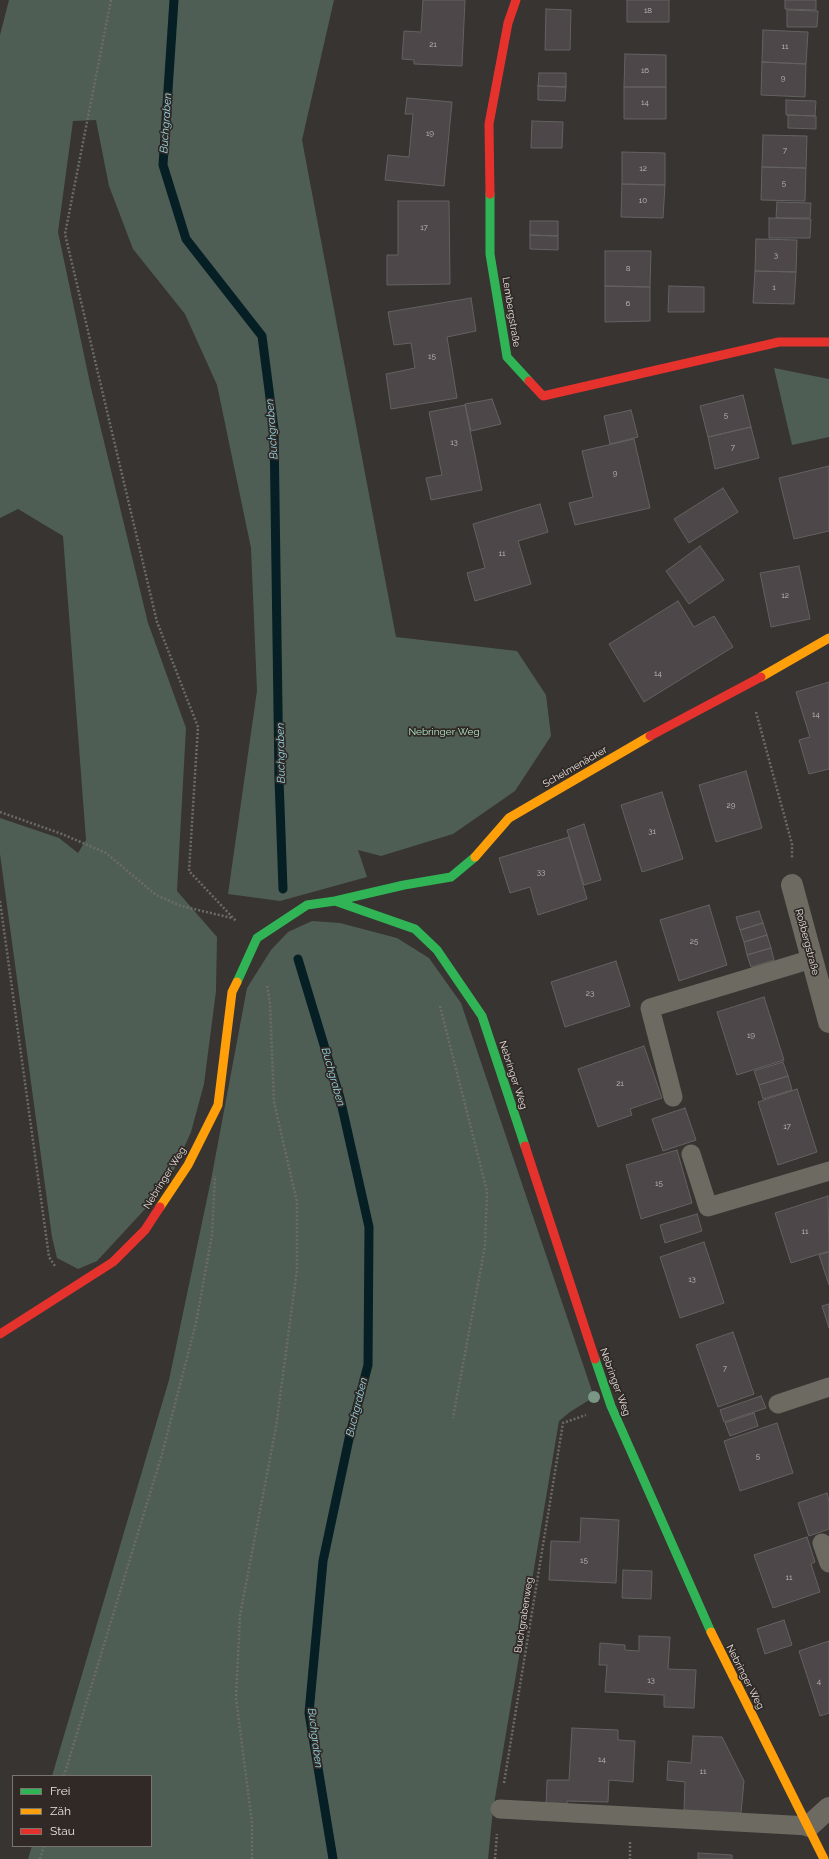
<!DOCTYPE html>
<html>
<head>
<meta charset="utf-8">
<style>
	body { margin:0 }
	#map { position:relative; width:829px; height:1859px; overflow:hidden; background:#373432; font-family:Raleway,sans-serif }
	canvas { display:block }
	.legend { position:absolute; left:12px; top:1775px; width:140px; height:72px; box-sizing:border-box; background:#302925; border:1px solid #7a7470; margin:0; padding:5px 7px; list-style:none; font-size:12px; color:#e8e4e1 }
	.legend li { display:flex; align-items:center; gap:8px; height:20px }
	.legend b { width:20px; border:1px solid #7a7470 }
</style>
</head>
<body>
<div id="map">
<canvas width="829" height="1859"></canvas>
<ul class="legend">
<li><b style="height:5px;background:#30b455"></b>Frei</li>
<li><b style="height:5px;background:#ff9f0a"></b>Zäh</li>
<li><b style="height:5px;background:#e5322d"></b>Stau</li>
</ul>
</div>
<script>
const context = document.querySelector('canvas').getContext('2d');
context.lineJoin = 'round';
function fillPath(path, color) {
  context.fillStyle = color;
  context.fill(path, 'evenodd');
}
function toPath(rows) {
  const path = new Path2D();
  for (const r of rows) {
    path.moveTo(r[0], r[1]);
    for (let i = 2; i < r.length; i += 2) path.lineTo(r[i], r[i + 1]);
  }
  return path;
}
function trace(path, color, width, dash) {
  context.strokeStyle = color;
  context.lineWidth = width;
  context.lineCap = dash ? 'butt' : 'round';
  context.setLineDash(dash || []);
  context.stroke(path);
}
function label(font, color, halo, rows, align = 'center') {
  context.font = font + ' Raleway,sans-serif';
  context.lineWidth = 3.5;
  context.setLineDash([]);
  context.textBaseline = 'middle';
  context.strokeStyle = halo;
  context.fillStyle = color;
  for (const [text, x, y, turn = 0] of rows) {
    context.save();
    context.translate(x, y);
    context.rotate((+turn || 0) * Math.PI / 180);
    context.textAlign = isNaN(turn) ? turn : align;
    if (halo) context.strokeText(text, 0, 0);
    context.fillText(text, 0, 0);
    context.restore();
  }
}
fillPath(toPath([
	[9,0,334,0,302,140,396,637,517,651,546,695,551,736,515,791,453,834,381,856,358,850,367,877,280,901,228,894,257,691,251,548,217,385,185,314,133,249,109,186,96,120,73,121,58,232,91,388,148,623,186,728,177,891,217,937,216,991,204,1084,191,1132,172,1174,146,1208,97,1261,78,1269,57,1258,52,1237,0,854,0,818,59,838,78,853,86,840,63,536,18,509,0,518,0,35],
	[774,368,829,379,829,437,792,445],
	[312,921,340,923,397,938,429,958,461,1003,594,1397,570,1412,559,1421,493,1810,488,1859,28,1859,32,1846,151,1846,151,1776,52,1776,169,1380,212,1175,247,988,271,950,288,932]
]), '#4e5e55');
trace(toPath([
	[174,0,163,165,186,239,262,336,274,429,279,779,283,889],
	[298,959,340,1098,369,1227,368,1365,350,1434,323,1561,309,1713,333,1859]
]), '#051f24', 9);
const building = toPath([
	[423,0,465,0,462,66,414,64,414,60,402,59,404,31,421,32,423,0],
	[627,0,669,0,669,22,627,22,627,0],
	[785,0,816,0,816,10,785,9,785,0],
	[546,9,571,10,570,50,545,50,546,9],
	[787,10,818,11,817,27,787,27,787,10],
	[763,30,808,32,806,64,762,62,763,30],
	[625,54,666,55,666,87,624,87,625,54],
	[762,62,806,64,805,97,761,95,762,62],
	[539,73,566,73,566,87,538,86,539,73],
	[538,86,566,87,565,101,538,100,538,86],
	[624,87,666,87,666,119,624,119,624,87],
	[407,98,452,102,444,186,385,180,388,155,409,157,413,114,405,114,407,98],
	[786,100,816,101,815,116,786,115,786,100],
	[788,115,816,116,816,129,788,128,788,115],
	[532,121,563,122,562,148,531,148,532,121],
	[763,135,807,136,806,168,762,167,763,135],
	[622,152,665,153,665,185,622,184,622,152],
	[762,167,806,168,805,201,761,200,762,167],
	[622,184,665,185,663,218,621,217,622,184],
	[398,201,449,201,450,284,387,285,387,255,398,255,398,201],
	[777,202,811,203,810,218,776,218,777,202],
	[769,218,811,219,810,238,769,238,769,218],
	[530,221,558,221,558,236,530,235,530,221],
	[530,235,558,236,558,250,530,249,530,235],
	[756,239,797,240,796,272,755,271,756,239],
	[605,251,651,251,650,287,605,286,605,251],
	[755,271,796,272,794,304,753,303,755,271],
	[605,286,650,287,650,321,605,322,605,286],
	[669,286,704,287,704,312,668,312,669,286],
	[471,298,476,331,447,337,457,398,391,409,386,374,415,368,411,343,394,345,388,312,471,298],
	[743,395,751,427,708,437,700,406,743,395],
	[492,399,501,424,471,431,465,404,492,399],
	[465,405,482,490,431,500,426,478,442,475,429,412,465,405],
	[631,410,638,437,610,444,604,416,631,410],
	[751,427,759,458,715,469,708,437,751,427],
	[634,439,650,508,575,525,569,503,593,497,582,451,634,439],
	[829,466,829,531,794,539,779,478,829,466],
	[723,488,738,512,689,543,674,519,723,488],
	[540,504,548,532,518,541,531,584,475,601,467,573,485,568,473,524,540,504],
	[700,546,724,580,689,604,666,571,700,546],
	[799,566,810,619,771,627,760,573,799,566],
	[678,601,694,627,714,616,733,647,644,702,609,644,678,601],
	[829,682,829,769,809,774,799,740,810,737,796,692,829,682],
	[746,771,762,828,716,842,699,785,746,771],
	[662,792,683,859,642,872,621,805,662,792],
	[584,824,601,880,584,885,567,830,584,824],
	[569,837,587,899,538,915,530,887,510,893,499,858,569,837],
	[709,905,727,965,679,981,660,920,709,905],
	[759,911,763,923,740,930,736,917,759,911],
	[763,923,767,935,744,942,740,930,763,923],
	[767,935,771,948,747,955,744,942,767,935],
	[771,948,774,960,751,967,747,955,771,948],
	[616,961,630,1006,565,1027,551,982,616,961],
	[764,997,784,1060,737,1075,717,1012,764,997],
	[644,1046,662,1098,630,1109,632,1115,598,1127,578,1069,644,1046],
	[783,1062,788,1076,759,1085,754,1071,783,1062],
	[788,1076,792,1090,763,1099,759,1085,788,1076],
	[797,1089,817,1152,778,1165,758,1102,797,1089],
	[685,1108,696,1140,663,1151,652,1119,685,1108],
	[677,1150,692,1203,641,1219,626,1165,677,1150],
	[828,1196,829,1251,791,1263,775,1213,828,1196],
	[697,1214,702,1231,665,1243,660,1225,697,1214],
	[704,1242,724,1303,680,1318,660,1257,704,1242],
	[829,1252,829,1285,819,1255,829,1252],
	[829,1304,829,1328,822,1306,829,1304],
	[733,1332,754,1394,718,1407,696,1345,733,1332],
	[761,1396,766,1408,724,1422,720,1410,761,1396],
	[754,1413,758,1426,730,1436,725,1423,754,1413],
	[777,1423,793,1473,740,1491,724,1441,777,1423],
	[827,1493,829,1501,829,1529,809,1536,798,1503,827,1493],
	[581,1518,619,1520,616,1583,549,1580,551,1541,580,1542,581,1518],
	[807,1537,815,1562,811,1564,820,1592,773,1608,754,1555,807,1537],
	[623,1570,652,1571,651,1599,622,1598,623,1570],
	[784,1620,792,1645,765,1654,757,1629,784,1620],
	[639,1636,670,1637,668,1669,696,1670,694,1708,664,1707,664,1695,605,1692,607,1665,599,1665,600,1643,625,1645,625,1650,639,1651,639,1636],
	[829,1641,829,1713,820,1716,799,1651,829,1641],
	[572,1728,618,1730,618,1740,635,1741,633,1782,609,1780,608,1802,567,1801,567,1808,546,1807,547,1780,569,1780,572,1728],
	[693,1736,722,1737,744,1781,741,1813,684,1810,685,1782,667,1780,668,1761,691,1763,693,1736],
	[698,1853,732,1855,732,1859,698,1859,698,1853]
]);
fillPath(building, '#4d4749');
trace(building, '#646161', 1);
trace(toPath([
	[111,0,65,234,157,622,198,727,189,871,236,921],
	[756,712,792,844,792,858],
	[0,812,62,834,106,853,156,895,181,906,232,918],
	[0,901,49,1257,55,1266],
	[440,1006,487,1191,485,1246,453,1418],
	[64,1776,162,1454,196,1323,212,1235,215,1176],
	[504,1783,563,1423,586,1415],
	[630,1842,630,1859],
	[40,1859,44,1846],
	[252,1859,252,1823,236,1698,240,1615,276,1427,297,1269,297,1202,274,1102,270,1004,267,984],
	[495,1859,497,1834]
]), '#6d6b65', 2.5, [2, 2]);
trace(toPath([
	[673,1097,650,1008,812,959],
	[691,1154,708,1207,829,1171],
	[778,1404,829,1387],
	[822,1543,829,1563],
	[500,1809,809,1826]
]), '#6d6a61', 19);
trace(toPath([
	[792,885,829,1022],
	[809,1826,829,1808]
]), '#6d6a61', 22);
trace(toPath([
	[490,194,490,254,507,357,529,381],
	[335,901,415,929,437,950,482,1016,525,1146],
	[237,982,257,938,307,905,335,901,404,885,451,877,475,857],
	[595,1359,611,1406,711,1632]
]), '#30b455', 9);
trace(toPath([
	[761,677,829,638],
	[475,857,509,818,650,736],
	[160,1207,188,1165,218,1105,232,992,237,982],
	[711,1632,824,1859]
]), '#ff9f0a', 9);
trace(toPath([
	[490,194,489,124,508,23,516,0],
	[529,381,543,396,779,342,829,342],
	[650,736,761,677],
	[525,1146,595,1359],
	[0,1334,113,1262,145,1230,160,1207]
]), '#e5322d', 9);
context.fillStyle = '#7a9684';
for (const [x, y] of [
	[594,1397]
]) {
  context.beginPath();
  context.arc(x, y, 6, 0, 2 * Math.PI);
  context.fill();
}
label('8px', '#c1bdbb', null, [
	["18",648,11],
	["21",433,45],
	["11",785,47],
	["16",645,71],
	["9",783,79],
	["14",645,103],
	["19",430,134],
	["7",785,151],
	["12",643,169],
	["5",784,184],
	["10",643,201],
	["17",424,228],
	["3",776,256],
	["8",628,269],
	["1",774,288],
	["6",628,304],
	["15",432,357],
	["5",726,416],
	["13",454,443],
	["7",733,448],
	["9",615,474],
	["11",502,554],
	["12",785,596],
	["14",658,674],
	["14",816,715],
	["29",731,806],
	["31",652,832],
	["33",541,873],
	["25",694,942],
	["23",590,994],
	["19",751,1036],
	["21",620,1084],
	["17",787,1127],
	["15",659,1184],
	["11",805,1232],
	["13",692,1280],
	["7",725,1369],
	["5",758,1457],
	["15",584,1561],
	["11",789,1578],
	["13",651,1681],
	["4",819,1682],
	["14",602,1760],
	["11",703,1772]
]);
label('10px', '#e8e4e1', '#302925', [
	["Lembergstraße",511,312,81],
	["Schelmenäcker",575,767,-30],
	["Roßbergstraße",807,942,75],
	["Nebringer Weg",513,1075,72],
	["Nebringer Weg",165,1178,-58],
	["Nebringer Weg",615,1382,70],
	["Buchgrabenweg",524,1615,-81],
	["Nebringer Weg",745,1677,63]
]);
label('10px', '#b0e7c8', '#302925', [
	["Nebringer Weg",444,732]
]);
label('italic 11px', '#95d9e6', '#302925', [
	["Buchgraben",166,123,-86],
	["Buchgraben",272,429,-94],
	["Buchgraben",281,753,-91],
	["Buchgraben",333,1077,74],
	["Buchgraben",357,1407,-76],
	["Buchgraben",315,1738,83]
]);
</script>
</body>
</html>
